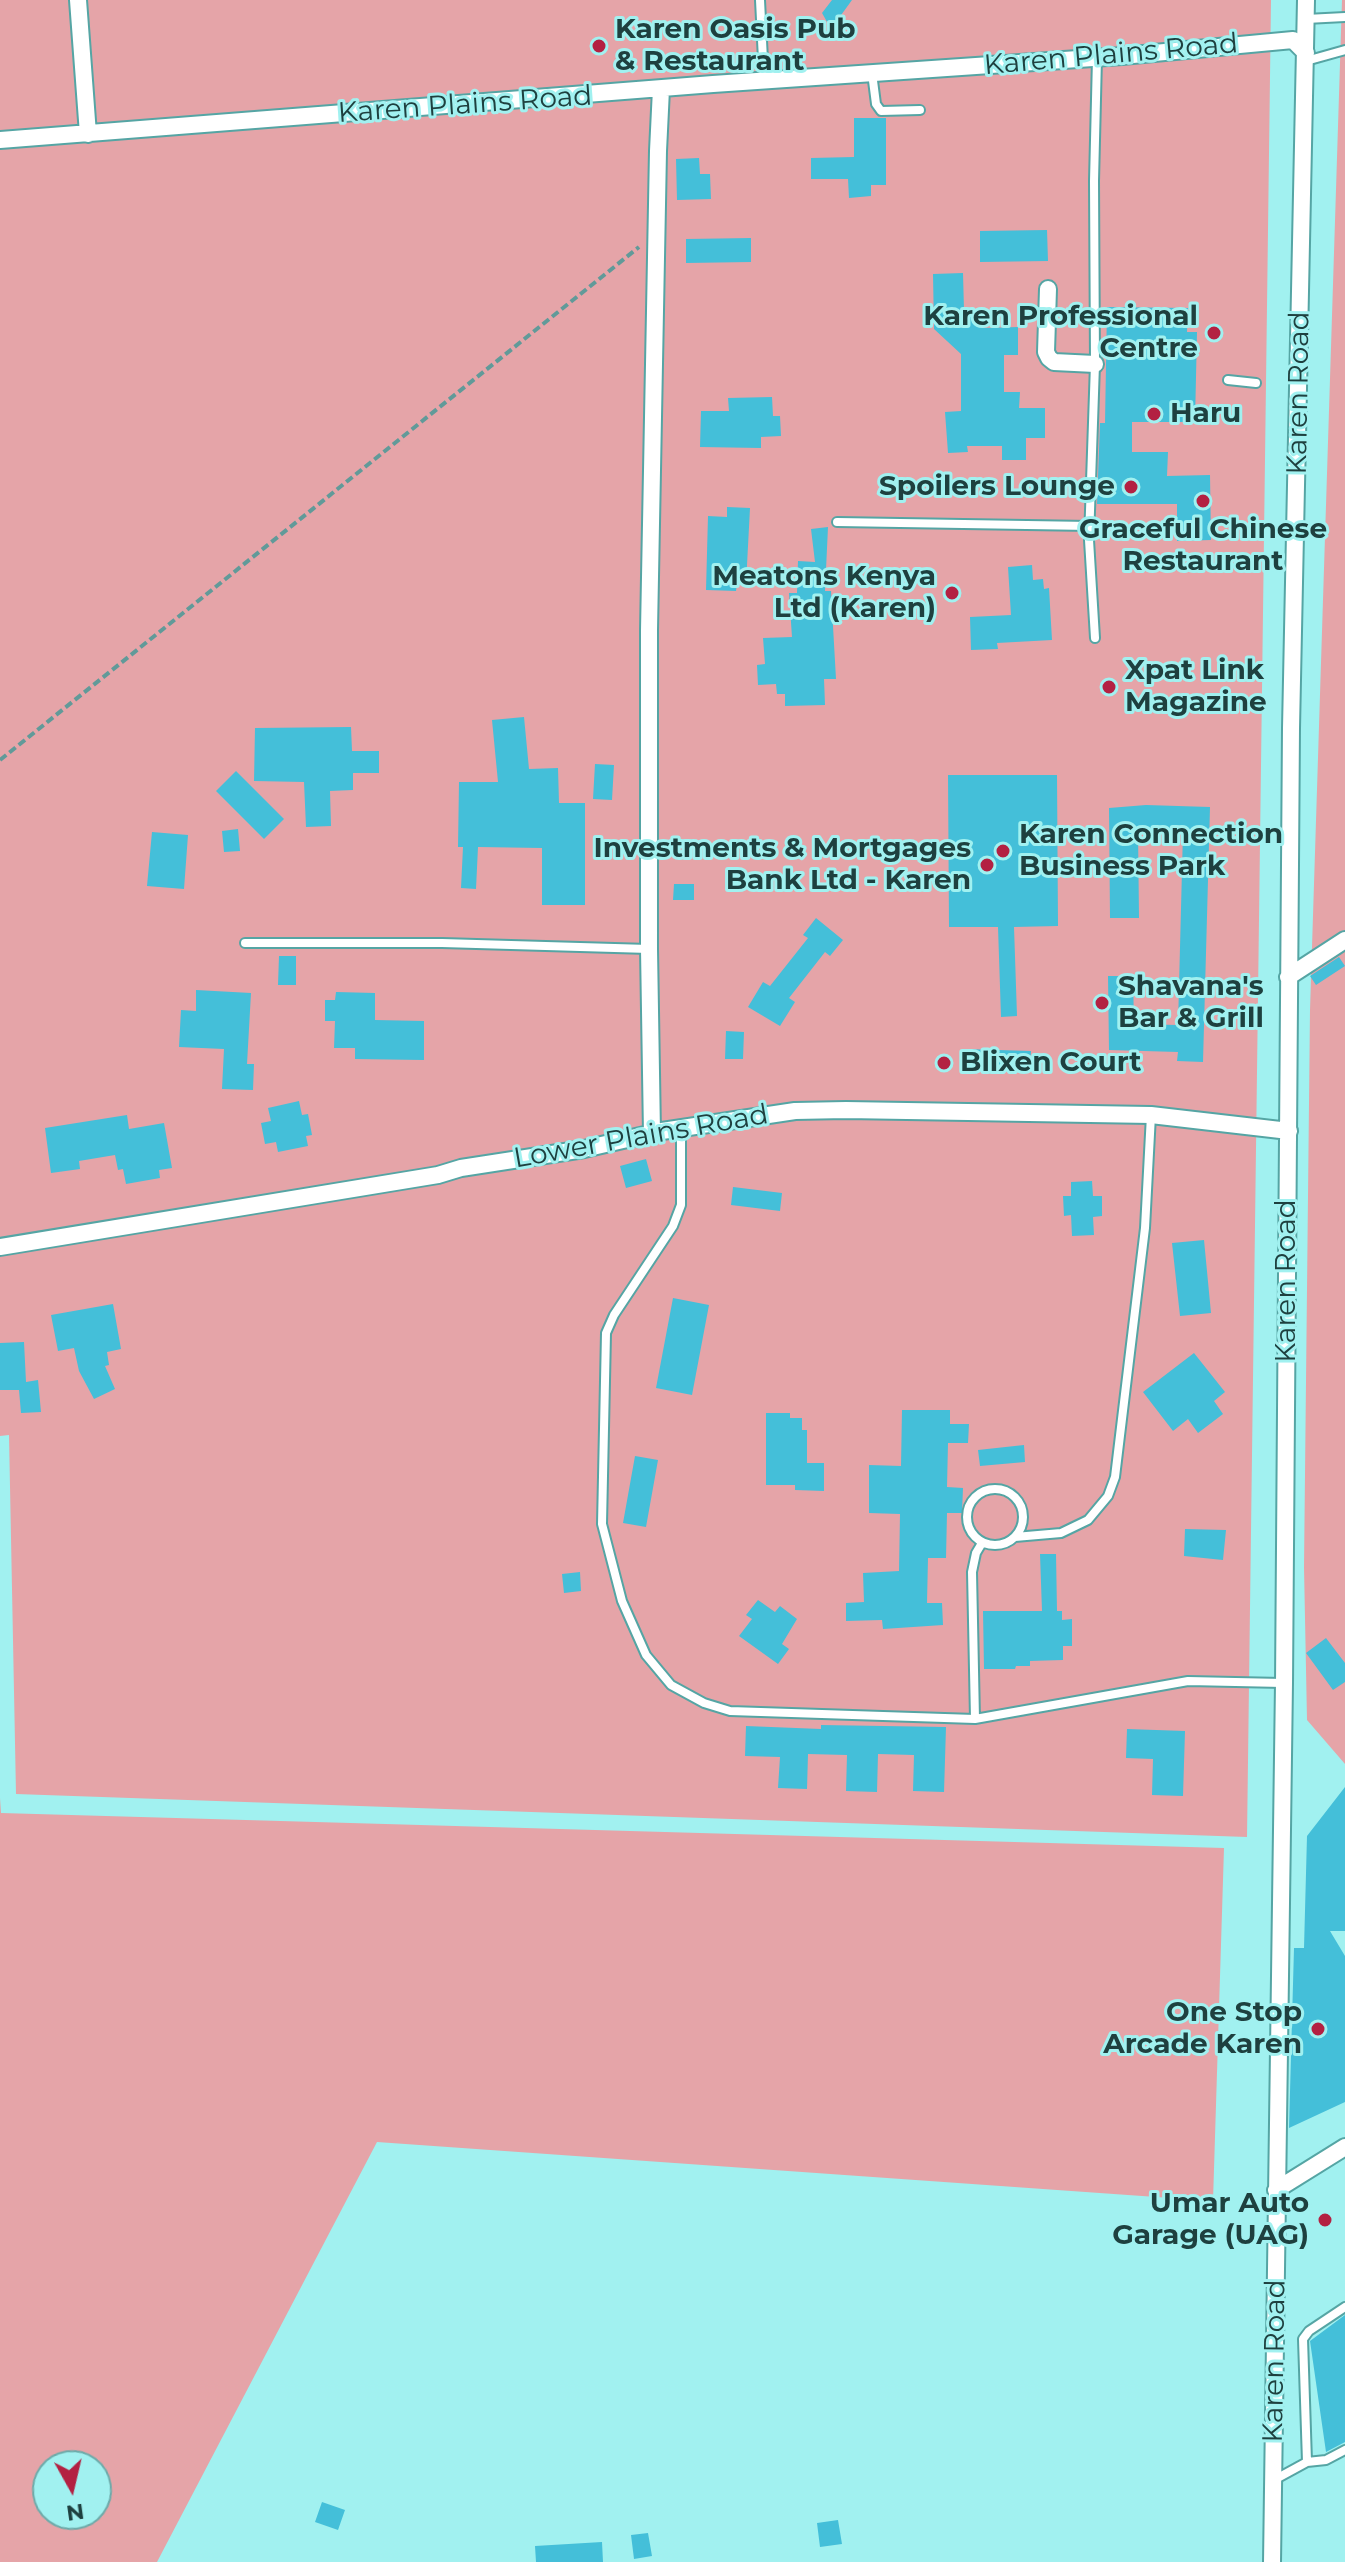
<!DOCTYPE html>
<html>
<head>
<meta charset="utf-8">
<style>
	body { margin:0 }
	#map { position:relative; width:1345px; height:2562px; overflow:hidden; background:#a1f1f0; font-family:Montserrat,sans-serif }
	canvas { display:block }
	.north { position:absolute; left:32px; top:2450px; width:80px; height:80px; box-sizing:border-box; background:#a1f1f0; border:2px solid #6daaa9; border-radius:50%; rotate:172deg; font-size:22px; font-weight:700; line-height:32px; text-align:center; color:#1e403f }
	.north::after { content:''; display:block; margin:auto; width:28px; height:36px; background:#b32142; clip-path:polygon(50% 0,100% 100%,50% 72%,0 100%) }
</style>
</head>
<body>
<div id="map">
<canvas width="1345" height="2562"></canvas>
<div class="north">N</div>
</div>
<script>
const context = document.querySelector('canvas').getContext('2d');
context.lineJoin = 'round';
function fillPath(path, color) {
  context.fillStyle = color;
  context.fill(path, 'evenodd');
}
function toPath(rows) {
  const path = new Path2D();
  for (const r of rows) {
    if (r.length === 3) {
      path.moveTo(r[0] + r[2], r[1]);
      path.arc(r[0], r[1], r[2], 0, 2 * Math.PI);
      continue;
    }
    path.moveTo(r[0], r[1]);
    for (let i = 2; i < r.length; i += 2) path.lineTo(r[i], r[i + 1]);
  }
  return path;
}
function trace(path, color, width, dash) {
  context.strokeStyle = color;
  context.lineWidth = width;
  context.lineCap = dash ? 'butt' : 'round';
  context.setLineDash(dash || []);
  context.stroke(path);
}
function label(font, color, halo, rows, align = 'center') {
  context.font = font + ' Montserrat,sans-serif';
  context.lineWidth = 6;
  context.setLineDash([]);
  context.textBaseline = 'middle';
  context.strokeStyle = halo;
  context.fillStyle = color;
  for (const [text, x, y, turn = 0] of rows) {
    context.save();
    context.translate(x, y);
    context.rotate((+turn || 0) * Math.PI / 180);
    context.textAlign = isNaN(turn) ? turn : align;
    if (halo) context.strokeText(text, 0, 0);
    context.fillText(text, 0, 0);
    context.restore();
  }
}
fillPath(toPath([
	[0,0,1271,0,1247,1837,16,1794,9,1435,0,1436],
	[1342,0,1345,0,1345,1764,1307,1720,1304,1567,1310,1010],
	[0,1798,1,1813,1224,1848,1213,2201,377,2142,157,2562,0,2562],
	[48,2466,96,2466,96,2514,48,2514]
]), '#e5a4a8');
fillPath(toPath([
	[832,0,852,0,831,29,822,13],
	[854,118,886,118,886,185,871,185,871,196,849,198,848,179,811,179,811,158,854,157],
	[699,158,700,174,710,174,711,199,677,200,676,159],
	[1047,230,1048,261,980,262,980,231],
	[751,238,751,262,686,263,686,239],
	[963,273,964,310,983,328,1018,327,1018,355,1004,355,1004,392,1020,392,1019,408,1045,408,1045,438,1026,438,1026,460,1002,460,1002,446,967,446,968,452,948,453,945,412,961,411,961,354,934,329,933,274],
	[1107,307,1188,308,1187,332,1197,332,1195,422,1132,422,1132,452,1168,452,1167,476,1210,475,1211,540,1177,541,1177,504,1097,504,1100,423,1105,423],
	[772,397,773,416,780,416,781,436,761,437,761,448,700,447,701,411,729,411,728,398],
	[727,507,750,508,746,584,737,584,736,591,706,590,708,516,727,517],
	[828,527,825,591,831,591,836,679,824,679,825,705,785,706,785,694,777,694,776,684,758,685,757,665,765,664,763,638,792,637,789,593,797,593,798,561,815,562,811,529],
	[1032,565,1033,580,1043,579,1044,589,1049,588,1052,640,997,643,998,649,971,650,970,617,1011,615,1008,567],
	[524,717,529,769,558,768,559,803,585,803,585,905,542,905,542,848,478,847,476,889,461,888,463,847,458,847,459,782,498,782,492,720],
	[351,727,352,751,379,751,379,773,353,773,353,790,330,791,331,826,306,827,304,782,254,781,255,728],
	[595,764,614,765,612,800,593,799],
	[236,771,284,819,264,839,216,791],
	[948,775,1057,775,1058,926,1014,927,1017,1016,1001,1017,998,927,949,927],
	[1146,805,1210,807,1203,1062,1177,1061,1178,1052,1109,1050,1108,976,1133,976,1134,1024,1178,1025,1183,831,1138,830,1139,918,1110,918,1109,808],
	[238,829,240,851,224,852,222,831],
	[152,832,188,835,184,889,147,886],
	[674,884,694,884,694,900,673,900],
	[816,918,843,940,830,956,825,952,789,998,795,1002,780,1026,748,1007,763,982,770,986,808,938,803,935],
	[279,956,296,956,296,985,278,985],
	[1339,957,1345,966,1316,985,1310,976],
	[196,990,251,993,247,1064,254,1064,253,1090,222,1089,224,1049,179,1047,181,1010,196,1011],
	[336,992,375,993,375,1020,424,1021,424,1060,355,1059,355,1048,334,1048,335,1021,325,1021,325,1000,335,1000],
	[726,1031,744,1032,743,1059,725,1059],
	[966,1049,1031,1051,1030,1069,966,1067],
	[299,1101,302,1115,308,1114,312,1135,306,1136,308,1146,278,1152,276,1142,265,1144,261,1123,271,1121,268,1108],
	[127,1115,129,1129,164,1123,172,1168,159,1170,160,1178,126,1184,123,1169,118,1170,115,1155,79,1161,80,1169,51,1173,45,1128],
	[646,1159,652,1181,626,1188,620,1166],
	[1092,1181,1093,1196,1102,1196,1102,1216,1093,1217,1094,1235,1072,1236,1071,1215,1064,1216,1063,1196,1071,1196,1071,1182],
	[733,1187,782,1193,780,1211,731,1205],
	[1204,1240,1211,1313,1180,1316,1172,1243],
	[673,1298,709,1305,692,1395,656,1388],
	[113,1304,121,1349,107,1352,109,1365,105,1366,115,1389,94,1399,79,1371,74,1348,58,1351,51,1315],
	[24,1342,26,1382,38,1380,41,1412,21,1413,19,1390,0,1390,0,1343],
	[1194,1353,1225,1392,1214,1401,1223,1414,1198,1433,1188,1419,1173,1431,1143,1392],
	[902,1410,950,1410,950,1424,969,1424,968,1443,948,1443,947,1487,963,1488,962,1513,947,1513,946,1558,928,1558,927,1603,942,1603,943,1625,883,1629,882,1620,846,1621,846,1603,864,1602,863,1573,899,1571,900,1514,869,1513,869,1465,901,1466],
	[766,1413,790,1413,790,1418,802,1418,802,1430,807,1430,807,1463,824,1463,824,1491,795,1490,795,1485,766,1485],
	[1024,1445,1025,1462,980,1466,978,1450],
	[635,1456,658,1460,646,1527,623,1523],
	[1185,1529,1226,1530,1223,1560,1184,1556],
	[1040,1554,1056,1554,1057,1611,1062,1611,1062,1620,1072,1619,1072,1646,1063,1646,1063,1660,1030,1661,1030,1666,1016,1666,1015,1669,984,1669,983,1611,1042,1611],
	[580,1572,581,1591,564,1593,562,1574],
	[758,1600,775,1612,780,1606,797,1619,782,1644,789,1649,778,1664,739,1636,752,1619,746,1615],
	[1326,1638,1345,1663,1345,1682,1333,1690,1306,1653],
	[821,1725,946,1727,944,1792,913,1791,914,1755,878,1754,877,1792,846,1791,847,1755,808,1754,807,1789,778,1788,780,1757,745,1756,746,1726,821,1729],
	[1127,1729,1185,1731,1183,1796,1152,1795,1153,1759,1126,1758],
	[1345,1787,1345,1931,1330,1931,1345,1956,1345,2102,1289,2128,1294,1948,1304,1948,1307,1836],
	[1345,2315,1345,2442,1326,2452,1310,2341],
	[322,2502,345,2510,338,2530,315,2522],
	[838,2520,842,2544,820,2547,817,2523],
	[648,2533,652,2556,634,2559,631,2535],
	[602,2542,603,2562,536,2562,535,2546]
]), '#44bfd9');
const service = toPath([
	[760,0,764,80],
	[1306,19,1345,17],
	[1306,61,1345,50],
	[872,73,876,104,881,111,920,110],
	[1228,380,1256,383],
	[837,522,1090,526],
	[1095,638,1089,540,1095,364,1094,181,1097,58],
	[245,943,442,943,649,949],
	[681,1128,681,1205,673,1226,614,1315,606,1333,602,1524,622,1601,646,1655,671,1685,704,1703,730,1711,975,1719,1188,1681,1283,1683],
	[995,1517,28],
	[1015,1537,1061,1533,1088,1520,1108,1496,1115,1477,1145,1228,1151,1115],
	[975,1719,972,1572,976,1553,982,1543],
	[1307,2462,1303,2339,1309,2331,1345,2307],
	[1274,2480,1307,2462,1326,2460,1345,2450]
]);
const minor = toPath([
	[78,0,88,134],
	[0,140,713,84,1122,56,1293,40,1306,53],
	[1048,289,1046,352,1049,358,1054,362,1095,364],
	[1288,977,1345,940],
	[652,1134,649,949,649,630,658,151,661,89],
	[0,1247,438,1175,461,1168,584,1149,662,1131,795,1111,846,1110,1151,1115,1289,1131],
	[1276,2190,1345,2147],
	[1272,2562,1284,1683,1291,728,1306,0]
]);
trace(service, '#55a5a4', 12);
trace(minor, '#55a5a4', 20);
trace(toPath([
	[0,760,639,247]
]), '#619a99', 4, [8, 4]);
trace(service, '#fff', 8);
trace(minor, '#fff', 16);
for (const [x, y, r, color] of [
	[599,46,8,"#b32142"],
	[1214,333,8,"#b32142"],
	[1154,414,8,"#b32142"],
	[1131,487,8,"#b32142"],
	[1203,501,8,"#b32142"],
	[952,593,8,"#b32142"],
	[1109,687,8,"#b32142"],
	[1003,851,8,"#b32142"],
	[987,865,8,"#b32142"],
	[1102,1003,8,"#b32142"],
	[944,1063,8,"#b32142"],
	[1318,2029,8,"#b32142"],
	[1325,2220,8,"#b32142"]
]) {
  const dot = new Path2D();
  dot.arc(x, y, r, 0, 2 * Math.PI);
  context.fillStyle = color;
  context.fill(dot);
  trace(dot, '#a1f1f0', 3);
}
label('bold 28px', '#1e403f', '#a1f1f0', [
	["Karen Oasis Pub",615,30],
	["& Restaurant",615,62],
	["Karen Professional",1198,317,"right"],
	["Centre",1198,349,"right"],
	["Haru",1170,414],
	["Spoilers Lounge",1115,487,"right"],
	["Graceful Chinese",1203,530,"center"],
	["Restaurant",1203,562,"center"],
	["Meatons Kenya",936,577,"right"],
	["Ltd (Karen)",936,609,"right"],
	["Xpat Link",1125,671],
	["Magazine",1125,703],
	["Karen Connection",1019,835],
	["Business Park",1019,867],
	["Investments & Mortgages",971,849,"right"],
	["Bank Ltd - Karen",971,881,"right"],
	["Shavana's",1118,987],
	["Bar & Grill",1118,1019],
	["Blixen Court",960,1063],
	["One Stop",1302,2013,"right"],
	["Arcade Karen",1302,2045,"right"],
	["Umar Auto",1309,2204,"right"],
	["Garage (UAG)",1309,2236,"right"]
], 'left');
label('28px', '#1e403f', '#a1f1f0', [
	["Karen Plains Road",1111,55,-5],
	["Karen Plains Road",465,105,-4],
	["Karen Road",1299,393,-89],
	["Lower Plains Road",641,1137,-10],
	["Karen Road",1287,1281,-90],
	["Karen Road",1275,2361,-89]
]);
</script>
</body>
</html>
